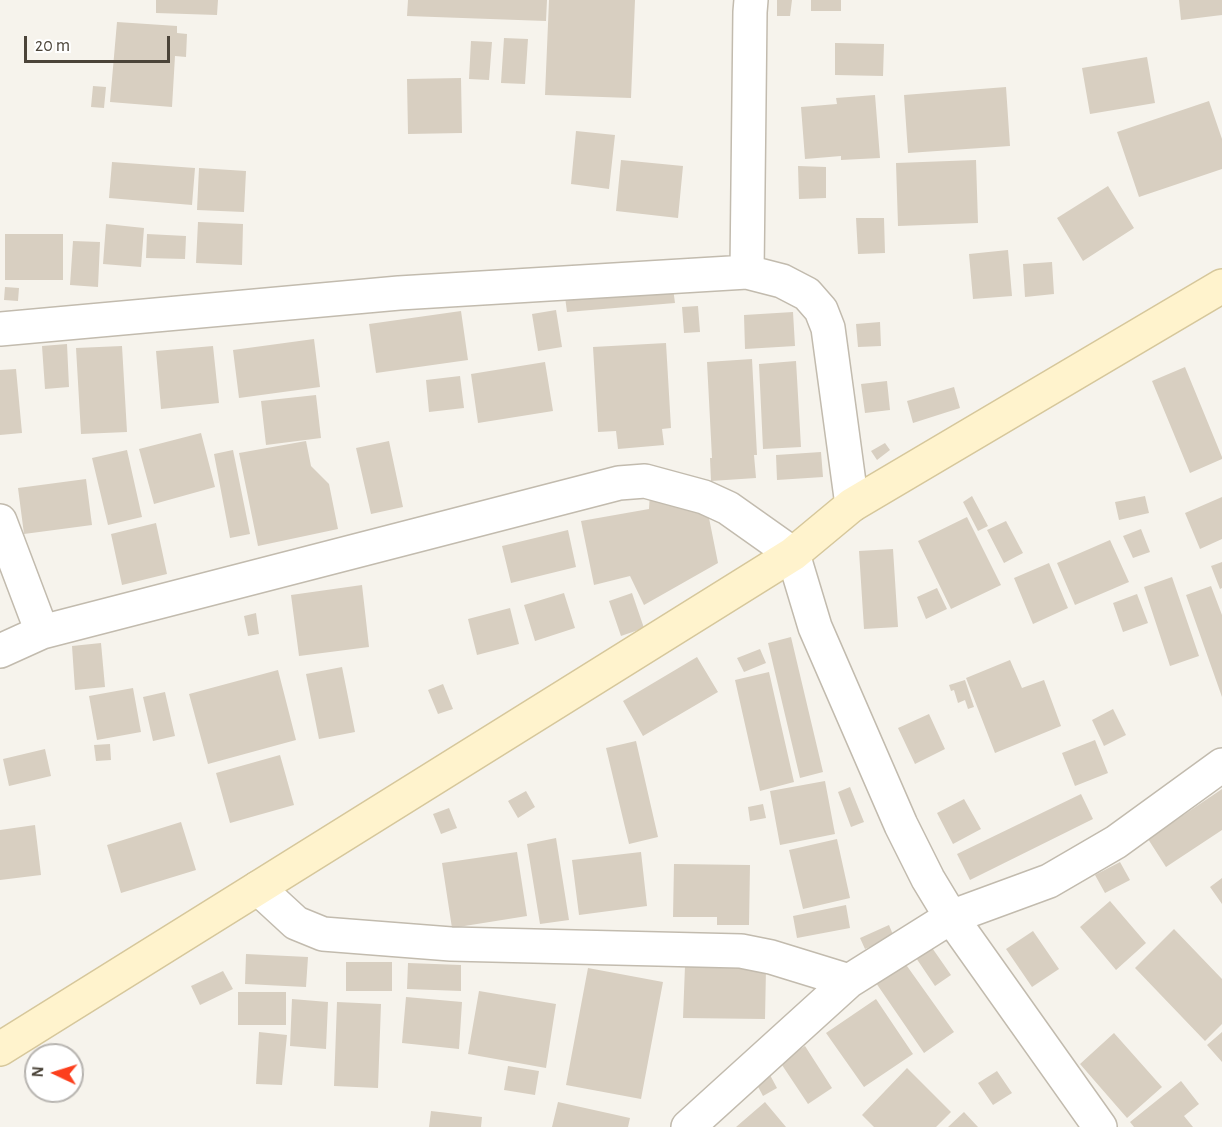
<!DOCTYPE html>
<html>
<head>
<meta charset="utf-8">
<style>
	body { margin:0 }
	#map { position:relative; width:1222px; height:1127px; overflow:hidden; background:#f6f3ec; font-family:"Alegreya Sans",sans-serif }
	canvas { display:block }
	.north { position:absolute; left:24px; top:1043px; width:60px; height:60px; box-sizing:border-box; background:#fff; border:2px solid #b7b4b0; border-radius:50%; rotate:274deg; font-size:16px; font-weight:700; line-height:24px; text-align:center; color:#4b4439 }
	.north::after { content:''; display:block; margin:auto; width:21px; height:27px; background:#fc3f1d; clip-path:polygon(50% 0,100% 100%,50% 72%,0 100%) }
	.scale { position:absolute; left:24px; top:36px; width:146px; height:27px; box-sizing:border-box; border:3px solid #4b4439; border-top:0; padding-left:8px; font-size:18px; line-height:21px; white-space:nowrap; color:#4b4439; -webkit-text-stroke:4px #fff; paint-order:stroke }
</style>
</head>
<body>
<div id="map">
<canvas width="1222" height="1127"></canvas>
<div class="north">N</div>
<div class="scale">20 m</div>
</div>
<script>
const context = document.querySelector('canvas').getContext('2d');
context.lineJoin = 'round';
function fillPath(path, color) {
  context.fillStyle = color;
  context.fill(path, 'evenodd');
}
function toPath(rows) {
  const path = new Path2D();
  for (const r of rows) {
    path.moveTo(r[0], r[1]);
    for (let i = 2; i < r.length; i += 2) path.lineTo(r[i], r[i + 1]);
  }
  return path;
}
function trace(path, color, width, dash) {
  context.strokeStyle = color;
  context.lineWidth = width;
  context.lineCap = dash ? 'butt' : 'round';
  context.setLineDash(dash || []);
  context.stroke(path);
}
fillPath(toPath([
	[156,0,218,0,217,15,156,13],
	[408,0,547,0,546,21,407,16],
	[549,0,635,0,631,98,545,95],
	[777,0,792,0,790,16,777,16],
	[811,0,841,0,841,11,811,11],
	[1179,0,1222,0,1222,15,1181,20],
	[117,22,177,26,177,33,187,34,186,57,175,56,172,107,110,102],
	[504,38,528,39,525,84,501,83],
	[471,41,492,42,489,80,469,79],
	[835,43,884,44,883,76,835,75],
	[1147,57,1155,103,1090,114,1082,68],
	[461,78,462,133,408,134,407,79],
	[93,86,106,87,104,108,91,107],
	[1006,87,1010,146,908,153,904,95],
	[875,95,880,158,841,160,841,156,805,159,801,107,837,104,836,98],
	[1209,101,1222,139,1222,169,1139,197,1117,132],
	[576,131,615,135,609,189,571,184],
	[621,160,683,166,678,218,616,211],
	[976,160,978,223,898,226,896,163],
	[112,162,195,168,192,205,109,198],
	[798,166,826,167,826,198,799,199],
	[199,168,246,171,244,212,197,210],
	[1108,186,1134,228,1083,261,1057,218],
	[856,218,884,218,885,253,858,254],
	[198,222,243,224,242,265,196,263],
	[106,224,144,228,141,267,103,264],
	[5,234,63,234,63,280,5,280],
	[147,234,186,236,185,259,146,258],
	[73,241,100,242,98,287,70,285],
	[1008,250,1012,296,973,299,969,254],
	[1052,262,1054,294,1025,297,1023,264],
	[5,287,19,288,18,301,4,300],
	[673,288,675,303,567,312,565,297],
	[698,306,700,332,684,333,682,307],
	[556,310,562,347,538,351,532,314],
	[461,311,468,360,376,373,369,324],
	[793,312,795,346,745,349,744,315],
	[880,322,881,346,858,347,856,324],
	[314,339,320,387,239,398,233,350],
	[666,343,671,428,662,429,664,445,618,449,616,431,598,432,593,347],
	[67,344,69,387,45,389,42,346],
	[122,346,127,432,81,434,76,348],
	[213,346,219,403,161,409,156,351],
	[752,359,757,455,754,455,756,478,711,481,710,458,712,458,707,362],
	[796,361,801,447,763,449,759,364],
	[545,362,553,411,478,423,471,374],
	[1185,367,1222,457,1222,459,1190,473,1152,381],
	[16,369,22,433,0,435,0,370],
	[460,376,464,408,429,412,426,380],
	[887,381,890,410,865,413,861,384],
	[954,387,960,408,913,423,907,401],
	[316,395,321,438,266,445,261,401],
	[201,433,215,487,154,504,139,449],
	[306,441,311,466,329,484,338,529,258,546,239,453],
	[389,441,403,507,371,514,356,448],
	[885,443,890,450,877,460,871,451],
	[127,450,142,517,108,525,92,458],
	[233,450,250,534,230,538,214,454],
	[821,452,823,477,777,480,776,455],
	[86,479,92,525,24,534,18,488],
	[650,493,707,508,718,563,644,605,630,576,594,585,581,521,649,509],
	[972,496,988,526,978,531,963,502],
	[1145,496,1149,513,1119,520,1115,502],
	[1222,497,1222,539,1200,549,1185,513],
	[967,517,1001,585,951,609,918,541],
	[1006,521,1023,553,1004,563,987,530],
	[156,523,167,574,122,585,111,534],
	[1141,529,1150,552,1133,558,1123,536],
	[568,530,576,567,511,583,502,546],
	[1110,540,1129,582,1075,605,1057,563],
	[893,549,898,627,864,629,859,551],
	[1222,562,1222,588,1220,589,1211,566],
	[1049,563,1068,608,1033,624,1014,578],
	[1172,577,1199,656,1170,666,1144,587],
	[362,585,369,647,299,656,291,595],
	[1211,586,1222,615,1222,697,1186,595],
	[937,588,947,609,926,619,917,597],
	[564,593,575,628,535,641,524,605],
	[632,593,644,628,621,636,609,601],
	[1137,594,1148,623,1123,632,1113,603],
	[510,608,519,644,477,655,468,619],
	[256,613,259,634,248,636,244,616],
	[791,637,823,772,800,778,768,643],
	[101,643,105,687,75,690,72,646],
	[760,649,766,663,744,672,737,658],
	[697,657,718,692,643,736,623,701],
	[1010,660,1022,688,1044,680,1061,726,995,753,966,678],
	[342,667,355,732,319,739,306,674],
	[278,670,296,740,208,764,189,694],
	[769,672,794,782,760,791,735,680],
	[965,680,974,707,968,709,965,700,958,703,954,690,951,691,949,685],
	[443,684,453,709,438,714,428,690],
	[133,688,141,732,97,740,89,696],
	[165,692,175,736,153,741,143,697],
	[1113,709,1126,735,1104,746,1092,720],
	[929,714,945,749,915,764,898,728],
	[1095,740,1108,773,1075,786,1062,753],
	[636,741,658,837,629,844,606,748],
	[110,744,111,760,96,761,94,745],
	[45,749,51,776,9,786,3,759],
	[280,755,294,805,230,823,216,773],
	[825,781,835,834,780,845,770,791],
	[850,787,864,822,851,827,838,792],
	[1222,789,1222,830,1166,867,1148,839],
	[526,791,535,807,518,818,508,801],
	[1081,794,1093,819,970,880,957,854],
	[964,799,981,829,953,844,937,813],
	[763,804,766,818,750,821,748,807],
	[449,808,457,828,441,834,433,814],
	[181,822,196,870,121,893,107,845],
	[35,825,41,875,0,880,0,830],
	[556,838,569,920,540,924,527,844],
	[837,839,850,898,803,909,789,850],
	[517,852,527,916,452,928,442,863],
	[641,852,647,906,579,915,572,860],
	[1120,862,1130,880,1105,893,1095,875],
	[674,864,750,865,749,925,717,925,717,917,673,917],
	[1222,878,1222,904,1210,887],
	[1110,901,1146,943,1116,970,1080,927],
	[846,905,850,928,797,938,793,916],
	[889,925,894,937,865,949,860,938],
	[1174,929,1222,979,1222,1024,1205,1041,1135,968],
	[1033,931,1059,969,1032,987,1006,949],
	[928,942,951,975,935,986,912,952],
	[246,954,308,957,306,987,245,984],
	[902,959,954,1032,924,1053,874,980],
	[346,962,392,962,392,991,346,991],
	[408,963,461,965,461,991,407,989],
	[685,966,766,968,765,1019,683,1018],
	[588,968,663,982,641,1099,566,1085],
	[223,971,233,989,200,1005,191,986],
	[479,991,556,1004,546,1068,468,1054],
	[238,992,286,992,286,1025,238,1025],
	[406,997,462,1002,459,1049,402,1043],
	[292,999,328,1002,326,1049,290,1046],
	[876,999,913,1054,864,1087,826,1033],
	[337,1002,381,1004,378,1088,334,1086],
	[259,1032,287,1035,282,1085,256,1084],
	[1222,1032,1222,1062,1207,1045],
	[1114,1033,1162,1087,1127,1118,1080,1064],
	[805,1046,832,1088,808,1104,780,1062],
	[508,1066,539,1071,535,1095,504,1090],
	[907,1068,951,1112,936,1127,874,1127,862,1115],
	[997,1071,1012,1093,993,1105,978,1083],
	[770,1075,777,1088,763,1096,756,1083],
	[1181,1081,1199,1104,1184,1116,1193,1127,1134,1127,1130,1122],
	[558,1102,630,1118,628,1127,552,1127],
	[765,1102,786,1127,736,1127],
	[431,1111,482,1117,481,1127,429,1127],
	[964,1112,978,1127,948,1127]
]), '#d8cfc1');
const street = toPath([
	[747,272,750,12,751,0],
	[0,329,399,293,747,272,782,281,807,294,821,310,828,328,852,505],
	[0,521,42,632,619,483,645,481,704,497,728,508,793,554,815,627,901,825,928,879,951,917,1100,1127],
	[0,651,42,632],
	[258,888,296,923,323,934,451,944,741,951,771,957,849,981],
	[688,1127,849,981,951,917,1049,881,1116,842,1222,765]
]);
const secondary = toPath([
	[0,1049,793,554,852,505,1222,286]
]);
trace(street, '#c2bbae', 36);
trace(secondary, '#d6c79b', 36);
trace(street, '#fff', 33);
trace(secondary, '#fff3cd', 33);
</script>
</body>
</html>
